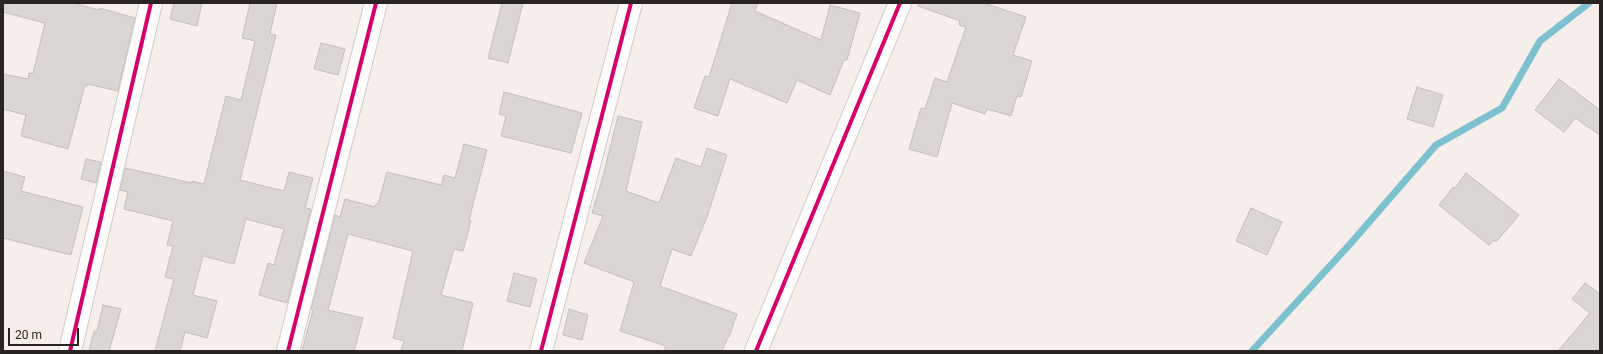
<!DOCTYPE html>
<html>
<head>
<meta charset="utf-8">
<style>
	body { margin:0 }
	#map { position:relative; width:1603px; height:354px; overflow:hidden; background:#f5eeeb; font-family:Roboto,sans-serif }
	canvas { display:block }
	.frame { position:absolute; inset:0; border:4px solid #292422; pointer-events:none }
	.scale { position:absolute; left:8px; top:328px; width:71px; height:18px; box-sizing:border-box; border:2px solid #292422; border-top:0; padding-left:5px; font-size:12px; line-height:14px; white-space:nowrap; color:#292422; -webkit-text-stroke:3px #f9ece7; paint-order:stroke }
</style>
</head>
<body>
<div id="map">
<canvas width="1603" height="354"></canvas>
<div class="frame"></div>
<div class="scale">20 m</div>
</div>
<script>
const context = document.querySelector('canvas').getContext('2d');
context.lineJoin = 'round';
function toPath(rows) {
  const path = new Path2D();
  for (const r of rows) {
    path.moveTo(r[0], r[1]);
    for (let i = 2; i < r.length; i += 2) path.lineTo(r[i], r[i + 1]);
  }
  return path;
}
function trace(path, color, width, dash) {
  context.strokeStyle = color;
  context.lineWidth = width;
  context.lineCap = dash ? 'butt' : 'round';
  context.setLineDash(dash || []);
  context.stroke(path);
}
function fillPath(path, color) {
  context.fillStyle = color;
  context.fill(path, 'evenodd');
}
trace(toPath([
	[1252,351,1351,243,1436,145,1502,108,1540,41,1589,3]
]), '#7dc1d0', 7);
const building = toPath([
	[3,3,73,3,99,10,100,8,135,18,118,91,87,84,87,86,85,85,68,149,21,136,26,115,3,109,3,74,28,79,29,73,33,73,45,23,3,12,3,3],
	[174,3,202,3,197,26,170,19,174,3],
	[250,3,277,3,270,34,276,35,240,180,284,191,289,172,313,178,305,208,311,209,287,303,259,295,268,263,274,265,284,229,246,219,234,264,203,256,193,295,217,301,207,338,185,332,180,351,155,351,174,279,165,277,173,246,167,245,173,221,124,209,128,192,120,190,125,168,192,183,192,181,204,184,226,96,241,100,255,41,242,38,250,3],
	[502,3,523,3,508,63,488,58,502,3],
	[732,3,758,3,755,11,821,40,830,5,860,13,847,60,844,60,830,95,797,80,787,103,730,79,718,116,694,108,705,76,709,77,732,3],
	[918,3,984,3,1026,17,1013,55,1032,61,1021,97,1017,96,1011,116,987,109,985,114,952,103,937,157,909,149,921,108,925,109,935,78,947,82,966,27,959,25,960,21,918,6,918,3],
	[321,43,345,49,338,75,314,69,321,43],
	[1559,79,1600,110,1600,135,1575,118,1564,132,1535,110,1559,79],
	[1417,87,1443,95,1433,127,1407,119,1417,87],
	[504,92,582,113,571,153,501,136,506,116,499,114,504,92],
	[618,116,642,122,626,191,659,203,676,158,701,167,707,148,727,155,707,217,691,256,672,249,660,286,737,314,729,337,728,337,722,351,664,351,666,346,620,331,634,282,584,263,603,216,592,213,602,180,618,116],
	[464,144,487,150,469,220,471,221,463,251,454,249,441,295,473,303,462,351,401,351,404,341,393,338,413,251,348,234,328,310,363,318,354,351,302,351,313,310,311,309,335,215,340,217,345,199,375,207,376,204,378,204,387,172,441,185,444,175,455,178,464,144],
	[86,159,101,162,96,183,81,179,86,159],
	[3,171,25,177,21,191,83,207,71,255,3,238,3,171],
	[1466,173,1519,215,1496,242,1494,240,1489,245,1439,205,1453,187,1454,189,1466,173],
	[1251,208,1282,222,1267,255,1236,241,1251,208],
	[514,273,537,279,530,307,507,301,514,273],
	[1585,283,1600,294,1600,351,1558,351,1590,313,1572,299,1585,283],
	[103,305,121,309,109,351,89,351,94,331,97,331,103,305],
	[569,309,588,315,582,340,563,335,569,309]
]);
fillPath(building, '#dbd5d3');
trace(building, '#c3bebc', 1);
const street = toPath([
	[70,351,151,3],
	[288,351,376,3],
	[541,351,631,3],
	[756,351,900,3]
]);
trace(street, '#cfcac7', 24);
trace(street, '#fefcfc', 22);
trace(toPath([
	[70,351,151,3],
	[288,351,376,3],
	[541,351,631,3],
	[756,351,900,3]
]), '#d6006c', 4);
</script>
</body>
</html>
